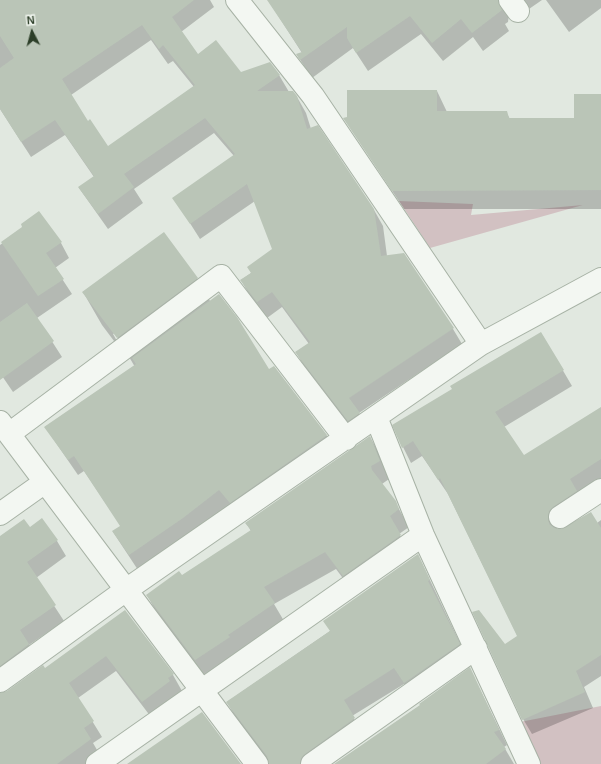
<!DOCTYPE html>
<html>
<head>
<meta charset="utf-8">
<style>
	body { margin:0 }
	#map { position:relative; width:601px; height:764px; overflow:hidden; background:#e1e8e0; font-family:Arial,sans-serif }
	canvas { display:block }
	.north { position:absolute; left:12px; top:12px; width:40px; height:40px; -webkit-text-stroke:3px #f1f6ef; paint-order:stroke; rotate:354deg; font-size:11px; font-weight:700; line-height:16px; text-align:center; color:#2d3f29 }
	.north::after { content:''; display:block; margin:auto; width:14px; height:18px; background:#2d3f29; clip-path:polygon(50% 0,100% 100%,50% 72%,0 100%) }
</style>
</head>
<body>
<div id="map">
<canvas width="601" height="764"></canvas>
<div class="north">N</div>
</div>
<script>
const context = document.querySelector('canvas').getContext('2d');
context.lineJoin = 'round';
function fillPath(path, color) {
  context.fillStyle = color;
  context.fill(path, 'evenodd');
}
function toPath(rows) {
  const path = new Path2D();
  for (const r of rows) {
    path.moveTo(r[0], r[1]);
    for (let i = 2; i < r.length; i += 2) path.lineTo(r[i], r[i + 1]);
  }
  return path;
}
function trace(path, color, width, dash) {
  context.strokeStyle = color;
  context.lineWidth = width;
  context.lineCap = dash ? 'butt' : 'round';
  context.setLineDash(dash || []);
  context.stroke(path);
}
fillPath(toPath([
	[399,201,473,204,471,215,583,205,430,248],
	[601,706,601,764,538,764,520,722]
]), '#d2c1c2');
fillPath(toPath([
	[6,0,210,0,214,7,181,32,198,56,241,73,279,75,289,92,297,97,306,113,311,129,374,210,383,226,387,256,453,329,462,344,359,413,368,429,358,436,305,368,296,352,309,344,282,307,267,318,250,296,241,280,251,273,273,249,255,201,200,239,174,198,234,156,214,133,134,189,143,203,108,229,79,188,94,177,65,135,31,157,0,109,0,4],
	[151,40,168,64,173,61,194,87,108,147,88,122,71,95],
	[268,0,542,0,529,9,520,6,509,14,508,22,505,24,509,31,483,51,473,37,443,61,421,34,368,71,353,48,312,78,297,55,302,53],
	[546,0,601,0,601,8,569,32],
	[437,91,447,112,506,112,510,119,575,119,601,95,601,209,404,209,345,119],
	[24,227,61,243,69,258,55,268,72,294,37,318,62,357,13,392,0,373,0,245],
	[197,278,210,301,269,370,274,367,327,436,336,452,239,518,229,505,192,533,138,570,113,532,121,526,84,471,78,475,45,427,135,367,115,333,113,334,126,357,102,325,83,292],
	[541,333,572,386,504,427,523,457,601,408,601,480,557,527,557,530,561,530,597,523,601,520,601,676,584,687,593,708,532,734,523,719,505,645,518,637,448,494,422,456,411,463,403,447,453,389],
	[370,437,380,455,389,479,382,484,395,502,409,527,399,534,410,553,354,593,336,569,274,604,284,621,206,678,157,613,147,595,182,576,251,531,246,523],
	[29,528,57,541,66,556,36,578,64,621,29,645,37,661,0,688,0,597,15,549],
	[418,555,468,660,414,698,404,684,352,716,363,734,322,764,270,764,236,718,227,702,330,631],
	[125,611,173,675,182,691,177,694,178,697,151,717,116,671,78,698,102,737,93,743,100,755,87,764,0,764,0,694,8,692,45,669],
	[470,669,507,745,504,747,514,764,336,764,421,705]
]), '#0003');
fillPath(toPath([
	[0,0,194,0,172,17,198,54,216,40,241,72,270,62,280,75,257,91,293,91,297,96,307,129,318,125,374,209,381,256,404,253,454,328,349,398,360,413,348,421,295,352,310,342,272,292,257,302,240,280,251,273,247,267,272,249,247,184,190,224,172,198,235,154,205,118,124,174,134,187,98,214,78,187,94,176,55,120,21,142,0,109,0,68,14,58,0,36],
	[142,25,159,49,163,45,195,85,108,146,90,119,88,121,62,79],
	[267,0,498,0,502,10,472,33,461,19,432,43,410,16,356,53,347,38,347,27,300,60,296,54,302,52],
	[347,90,437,90,437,111,507,111,509,118,574,118,574,94,601,94,601,190,392,191,343,118,347,117],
	[39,211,62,242,46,253,64,279,38,296,1,242,22,227,21,224],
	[164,232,198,278,117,338,82,292],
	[219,294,237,317,269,369,274,366,327,435,230,503,219,490,183,518,129,555,112,531,120,526,74,456,68,460,44,427,136,364,132,358],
	[27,303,54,341,0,380,0,322],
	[541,332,564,370,495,412,524,455,601,407,601,459,570,479,577,491,553,507,549,511,548,517,549,524,554,528,561,529,591,512,601,528,601,655,576,671,585,692,522,720,472,612,479,610,505,644,517,636,440,478,438,480,413,441,402,448,392,425,452,389,450,386],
	[370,436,380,461,371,466,372,470,396,501,399,509,390,516,401,535,343,576,325,552,264,587,275,603,228,635,230,637,195,660,146,595,179,571,182,575,251,530,245,523],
	[42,518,58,540,27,562,56,605,20,630,29,644,0,666,0,536,24,519,30,527],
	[418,554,430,580,428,581,460,644,404,683,394,668,344,700,355,718,305,754,301,758,300,764,269,764,267,756,226,702,330,631,323,621],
	[125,610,174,674,168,678,170,681,142,702,106,656,69,683,94,721,84,728,91,739,57,764,0,764,0,693,7,691,43,665,45,668],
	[470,667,499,730,494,732,506,749,486,764,334,764,420,705,419,704],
	[202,712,241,764,127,764]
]), '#bac5b7');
const minor = toPath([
	[237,0,313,96,481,344],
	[510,0,518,11],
	[376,417,423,535,529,764],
	[0,422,257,764],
	[9,434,221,276,346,439],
	[0,514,45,482],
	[560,517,601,490],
	[0,681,126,590,481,344,601,279],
	[97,764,423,535],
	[312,764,476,648]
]);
trace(minor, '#a7b2a5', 24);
trace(minor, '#f3f7f2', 22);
</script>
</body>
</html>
